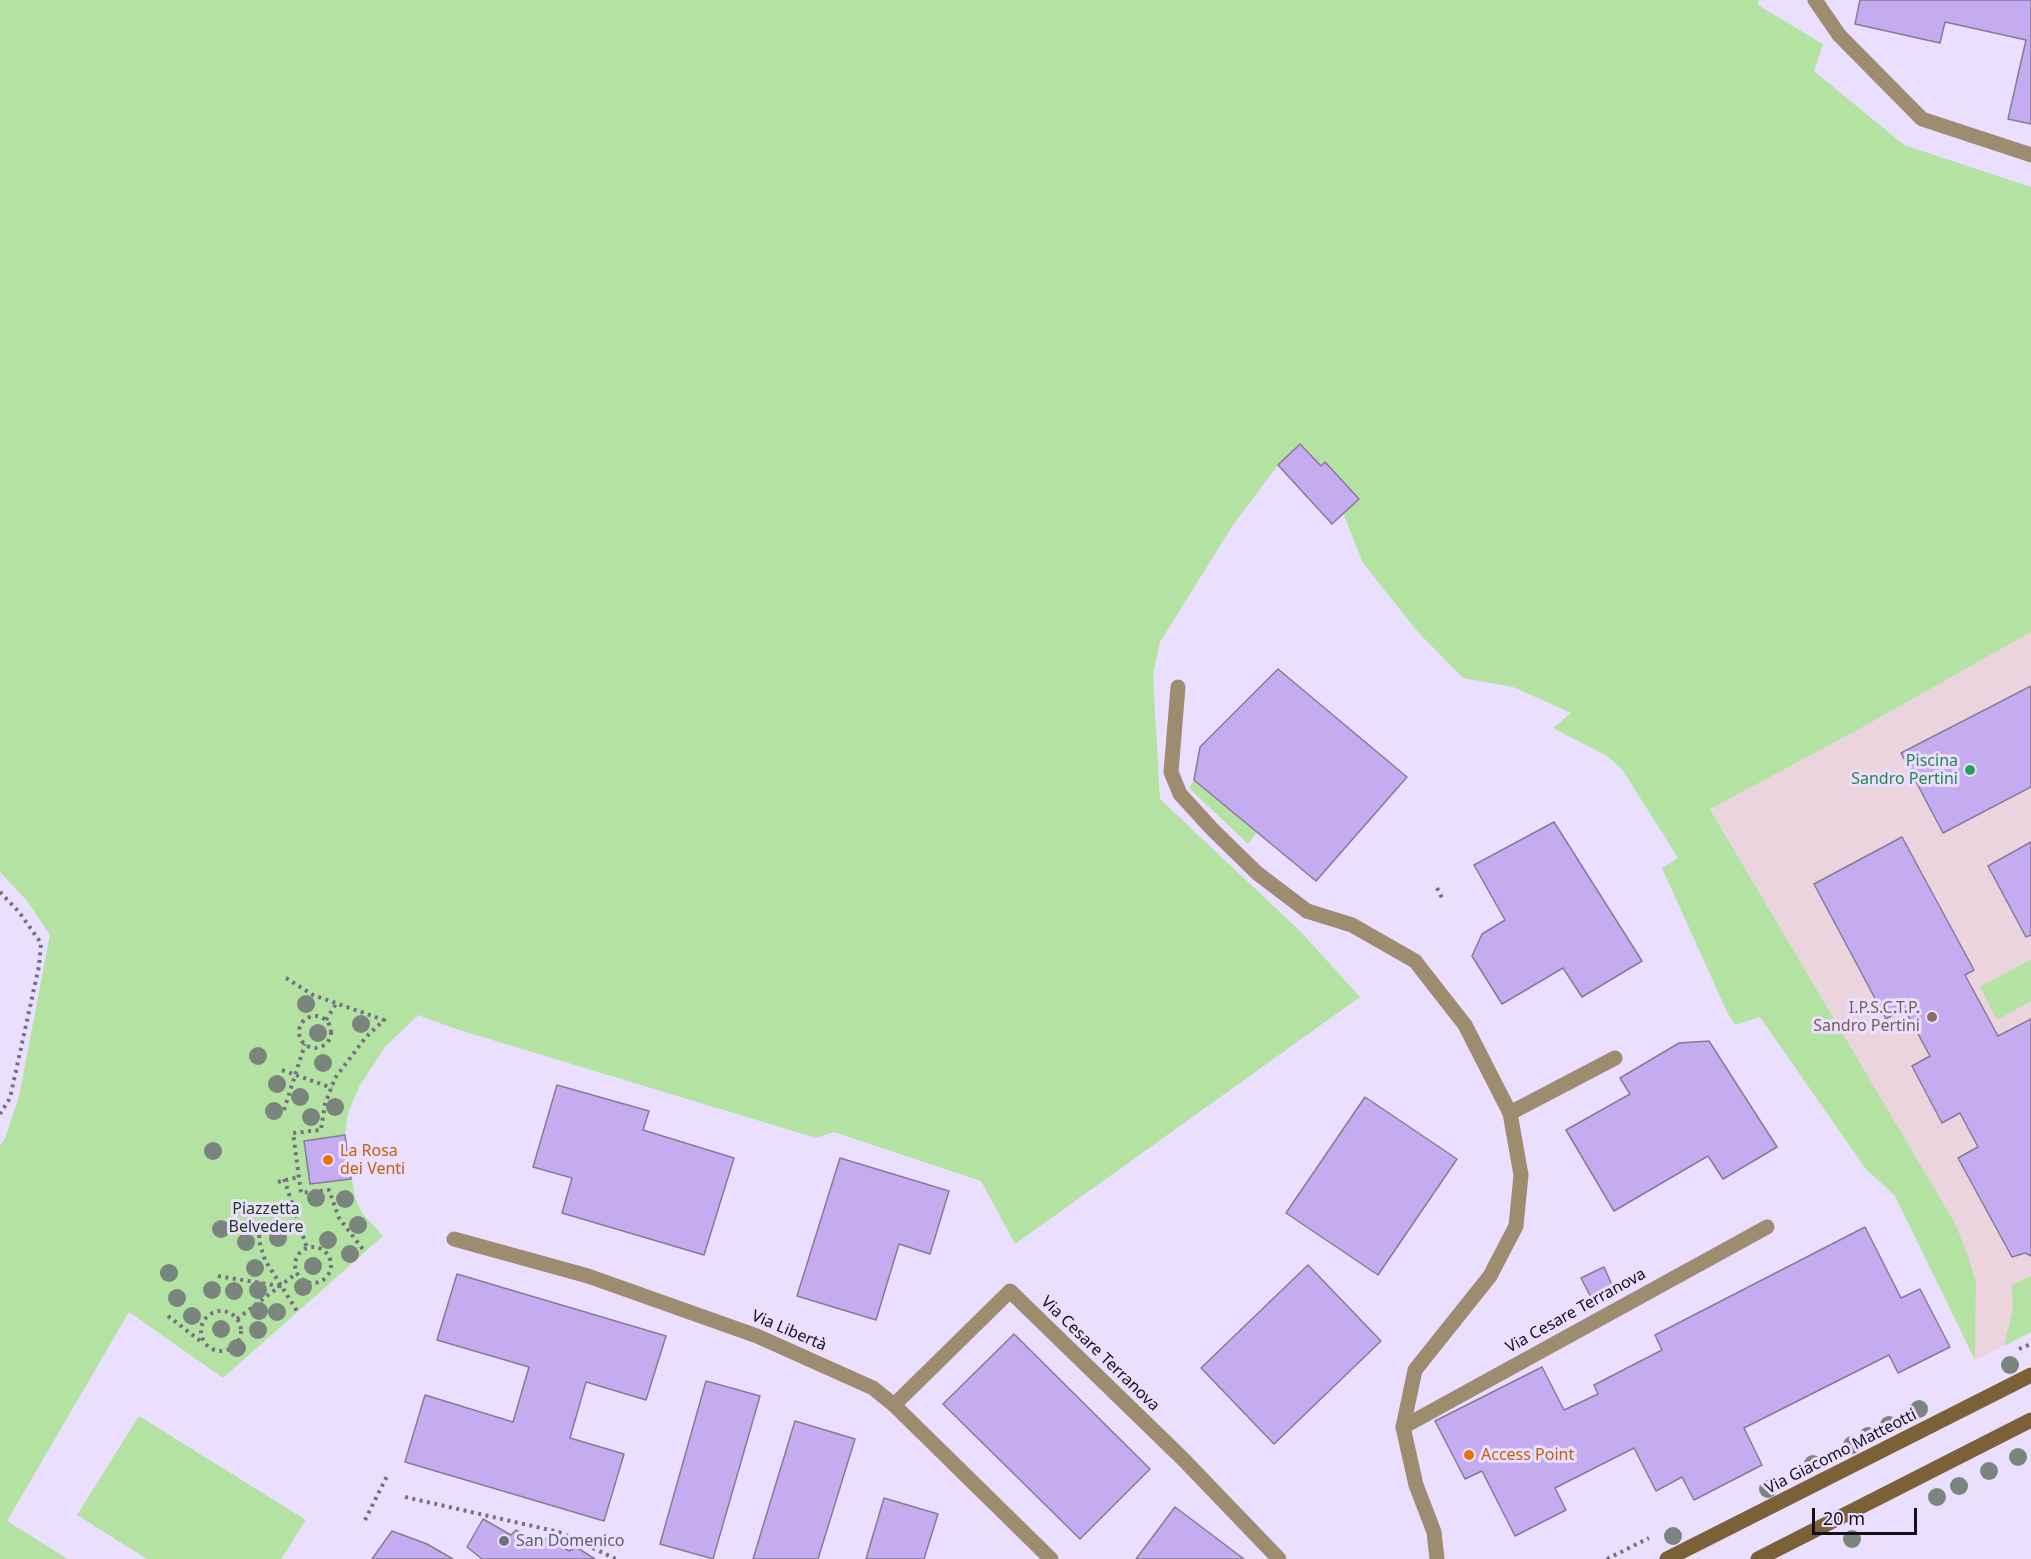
<!DOCTYPE html>
<html>
<head>
<meta charset="utf-8">
<style>
	body { margin:0 }
	#map { position:relative; width:2031px; height:1559px; overflow:hidden; background:#eadfff; font-family:"Noto Sans",sans-serif }
	canvas { display:block }
	.scale { position:absolute; left:1812px; top:1508px; width:105px; height:27px; box-sizing:border-box; border:3px solid #14101b; border-top:0; padding-left:8px; font-size:18px; line-height:21px; white-space:nowrap; color:#14101b; -webkit-text-stroke:4px #eadfff; paint-order:stroke }
</style>
</head>
<body>
<div id="map">
<canvas width="2031" height="1559"></canvas>
<div class="scale">20 m</div>
</div>
<script>
const context = document.querySelector('canvas').getContext('2d');
context.lineJoin = 'round';
function fillPath(path, color) {
  context.fillStyle = color;
  context.fill(path, 'evenodd');
}
function toPath(rows) {
  const path = new Path2D();
  for (const r of rows) {
    if (r.length === 3) {
      path.moveTo(r[0] + r[2], r[1]);
      path.arc(r[0], r[1], r[2], 0, 2 * Math.PI);
      continue;
    }
    path.moveTo(r[0], r[1]);
    for (let i = 2; i < r.length; i += 2) path.lineTo(r[i], r[i + 1]);
  }
  return path;
}
function trace(path, color, width, dash) {
  context.strokeStyle = color;
  context.lineWidth = width;
  context.lineCap = dash ? 'butt' : 'round';
  context.setLineDash(dash || []);
  context.stroke(path);
}
function label(font, color, halo, rows, align = 'center') {
  context.font = font + ' "Noto Sans",sans-serif';
  context.lineWidth = 6;
  context.setLineDash([]);
  context.textBaseline = 'middle';
  context.strokeStyle = halo;
  context.fillStyle = color;
  for (const [text, x, y, turn = 0] of rows) {
    context.save();
    context.translate(x, y);
    context.rotate((+turn || 0) * Math.PI / 180);
    context.textAlign = isNaN(turn) ? turn : align;
    if (halo) context.strokeText(text, 0, 0);
    context.fillText(text, 0, 0);
    context.restore();
  }
}
fillPath(toPath([
	[2031,632,2031,1332,1975,1360,1976,1282,1969,1259,1956,1225,1710,808,1863,727]
]), '#ecd4de');
fillPath(toPath([
	[0,0,1759,0,1758,5,1823,44,1814,71,1904,145,2031,187,2031,632,1863,727,1710,809,1956,1225,1969,1259,1976,1282,1975,1360,1895,1196,1865,1168,1760,1017,1735,1025,1727,1012,1662,868,1678,858,1622,769,1607,756,1553,728,1571,713,1513,687,1463,678,1417,631,1363,563,1343,513,1358,498,1325,463,1321,466,1300,444,1278,465,1233,525,1160,642,1153,675,1160,799,1301,932,1360,997,1015,1244,981,1181,834,1132,816,1138,456,1029,418,1015,385,1047,360,1085,348,1113,345,1135,355,1198,362,1213,383,1236,223,1378,129,1312,7,1521,68,1559,0,1559,0,1146,5,1138,19,1096,50,935,28,902,0,872],
	[1194,780,1257,832,1248,844,1189,788],
	[2031,959,2031,1001,1997,1020,1980,987],
	[2031,1276,2031,1332,2004,1346,2013,1308,2012,1285],
	[139,1416,306,1520,281,1559,147,1559,77,1515]
]), '#b4e2a3');
const building = toPath([
	[1860,0,2031,0,2031,124,2008,119,2026,40,1945,22,1940,43,1855,24,1860,0],
	[1300,444,1321,466,1325,462,1359,499,1332,524,1278,465,1300,444],
	[1278,669,1407,777,1316,881,1194,780,1200,747,1278,669],
	[2031,686,2031,787,1943,833,1901,753,2031,686],
	[1554,822,1642,961,1582,997,1563,968,1502,1004,1472,956,1482,934,1505,920,1474,865,1554,822],
	[1902,837,1974,970,1965,975,1998,1036,2031,1019,2031,1256,2025,1253,2012,1257,1958,1158,1978,1147,1960,1113,1942,1123,1912,1066,1930,1056,1904,1008,1886,1019,1814,884,1902,837],
	[2031,842,2031,935,2026,937,1988,866,2031,842],
	[1709,1041,1777,1147,1723,1179,1708,1156,1614,1211,1566,1130,1630,1094,1620,1078,1679,1043,1709,1041],
	[557,1085,649,1111,643,1130,734,1158,704,1255,562,1213,572,1178,533,1167,557,1085],
	[1365,1097,1457,1159,1378,1275,1286,1213,1365,1097],
	[345,1135,351,1179,310,1184,304,1141,345,1135],
	[840,1158,949,1191,930,1254,899,1244,876,1320,797,1296,840,1158],
	[1865,1227,1901,1298,1920,1289,1950,1347,1898,1373,1889,1355,1744,1428,1762,1465,1694,1500,1682,1477,1656,1491,1634,1448,1555,1488,1566,1510,1515,1536,1482,1471,1465,1479,1435,1421,1542,1367,1564,1410,1598,1394,1594,1385,1662,1350,1655,1335,1865,1227],
	[1308,1265,1381,1341,1274,1444,1201,1368,1308,1265],
	[1604,1267,1616,1294,1595,1305,1581,1278,1604,1267],
	[457,1274,666,1336,646,1400,586,1382,570,1438,624,1454,604,1521,405,1462,425,1395,513,1422,529,1367,437,1340,457,1274],
	[1014,1334,1150,1469,1080,1539,943,1404,1014,1334],
	[706,1381,760,1396,713,1559,660,1544,706,1381],
	[795,1421,855,1439,818,1559,753,1559,795,1421],
	[884,1498,938,1514,924,1559,866,1559,884,1498],
	[1175,1507,1244,1559,1136,1559,1175,1507],
	[483,1519,511,1535,516,1530,542,1544,547,1538,569,1551,576,1547,595,1559,482,1559,467,1547,483,1519],
	[392,1531,427,1544,453,1559,372,1559,392,1531]
]);
fillPath(building, '#c5abf0');
trace(building, '#857b98', 1.5);
trace(toPath([
	[1437,888,1442,898],
	[0,892,19,912,41,943,39,966,10,1098,0,1114],
	[286,978,313,995,384,1020,366,1037,335,1078,325,1104,321,1130,293,1133,301,1193,329,1190,339,1218,365,1252],
	[315,1032,16],
	[326,1020,336,1004],
	[282,1070,332,1088],
	[284,1110,305,1044],
	[284,1179,307,1248],
	[278,1182,298,1177],
	[260,1220,259,1241,265,1260,297,1311],
	[313,1265,18],
	[218,1276,279,1286],
	[221,1331,20],
	[168,1316,203,1343],
	[237,1319,297,1273],
	[2019,1349,2031,1344],
	[405,1497,559,1532,616,1559],
	[365,1520,387,1476],
	[1607,1559,1649,1538]
]), '#766f84', 4, [3, 4.5]);
trace(toPath([
	[1815,0,1839,35,1922,119,2031,155],
	[1178,687,1171,772,1180,794,1212,829,1257,873,1307,911],
	[1510,1113,1615,1058],
	[1403,1427,1767,1227]
]), '#9d8c70', 15);
trace(toPath([
	[1307,911,1352,925,1415,961,1465,1025,1510,1113,1521,1175,1516,1226,1490,1276,1415,1370,1403,1427,1416,1485,1434,1532,1437,1559],
	[454,1239,588,1276,695,1314,757,1336,873,1388,894,1405,1051,1559],
	[894,1405,1010,1291,1183,1459,1279,1559]
]), '#9d8c70', 15);
trace(toPath([
	[1667,1559,2031,1375],
	[1758,1559,2031,1420]
]), '#7a6137', 15);
context.fillStyle = '#7a867d';
for (const [x, y] of [
	[306,1004],
	[361,1024],
	[318,1033],
	[258,1056],
	[323,1063],
	[277,1084],
	[300,1097],
	[335,1107],
	[274,1111],
	[311,1117],
	[213,1151],
	[316,1198],
	[345,1199],
	[358,1225],
	[221,1229],
	[278,1238],
	[328,1240],
	[246,1242],
	[350,1254],
	[313,1266],
	[255,1268],
	[169,1273],
	[303,1287],
	[212,1290],
	[258,1290],
	[234,1291],
	[177,1298],
	[259,1311],
	[277,1312],
	[192,1316],
	[221,1329],
	[258,1330],
	[237,1348],
	[2010,1365],
	[1919,1409],
	[1889,1425],
	[1868,1436],
	[1852,1445],
	[2018,1457],
	[1813,1464],
	[1989,1471],
	[1959,1486],
	[1768,1489],
	[1937,1497],
	[1673,1536],
	[1852,1539]
]) {
  context.beginPath();
  context.arc(x, y, 9, 0, 2 * Math.PI);
  context.fill();
}
for (const [x, y, r, color] of [
	[1970,770,6,"#2e9e5b"],
	[1932,1017,6,"#8d6e63"],
	[328,1160,6,"#e8710a"],
	[1469,1455,6,"#e8710a"],
	[504,1541,6,"#6b7280"]
]) {
  const dot = new Path2D();
  dot.arc(x, y, r, 0, 2 * Math.PI);
  context.fillStyle = color;
  context.fill(dot);
  trace(dot, '#eadfff', 2);
}
label('16px', '#27864d', '#eadfff', [
	["Piscina",1958,761],
	["Sandro Pertini",1958,779]
], 'right');
label('16px', '#785e54', '#eadfff', [
	["I.P.S.C.T.P.",1920,1008],
	["Sandro Pertini",1920,1026]
], 'right');
label('16px', '#c56008', '#eadfff', [
	["La Rosa",340,1151],
	["dei Venti",340,1169],
	["Access Point",1481,1455]
], 'left');
label('16px', '#1f3d12', '#eadfff', [
	["Piazzetta",266,1209],
	["Belvedere",266,1227]
]);
label('16px', '#14101b', '#eadfff', [
	["Via Cesare Terranova",1576,1311,-29],
	["Via Libertà",789,1331,23],
	["Via Cesare Terranova",1100,1354,44],
	["Via Giacomo Matteotti",1841,1452,-27]
]);
label('16px', '#5b616d', '#eadfff', [
	["San Domenico",516,1541]
], 'left');
</script>
</body>
</html>
